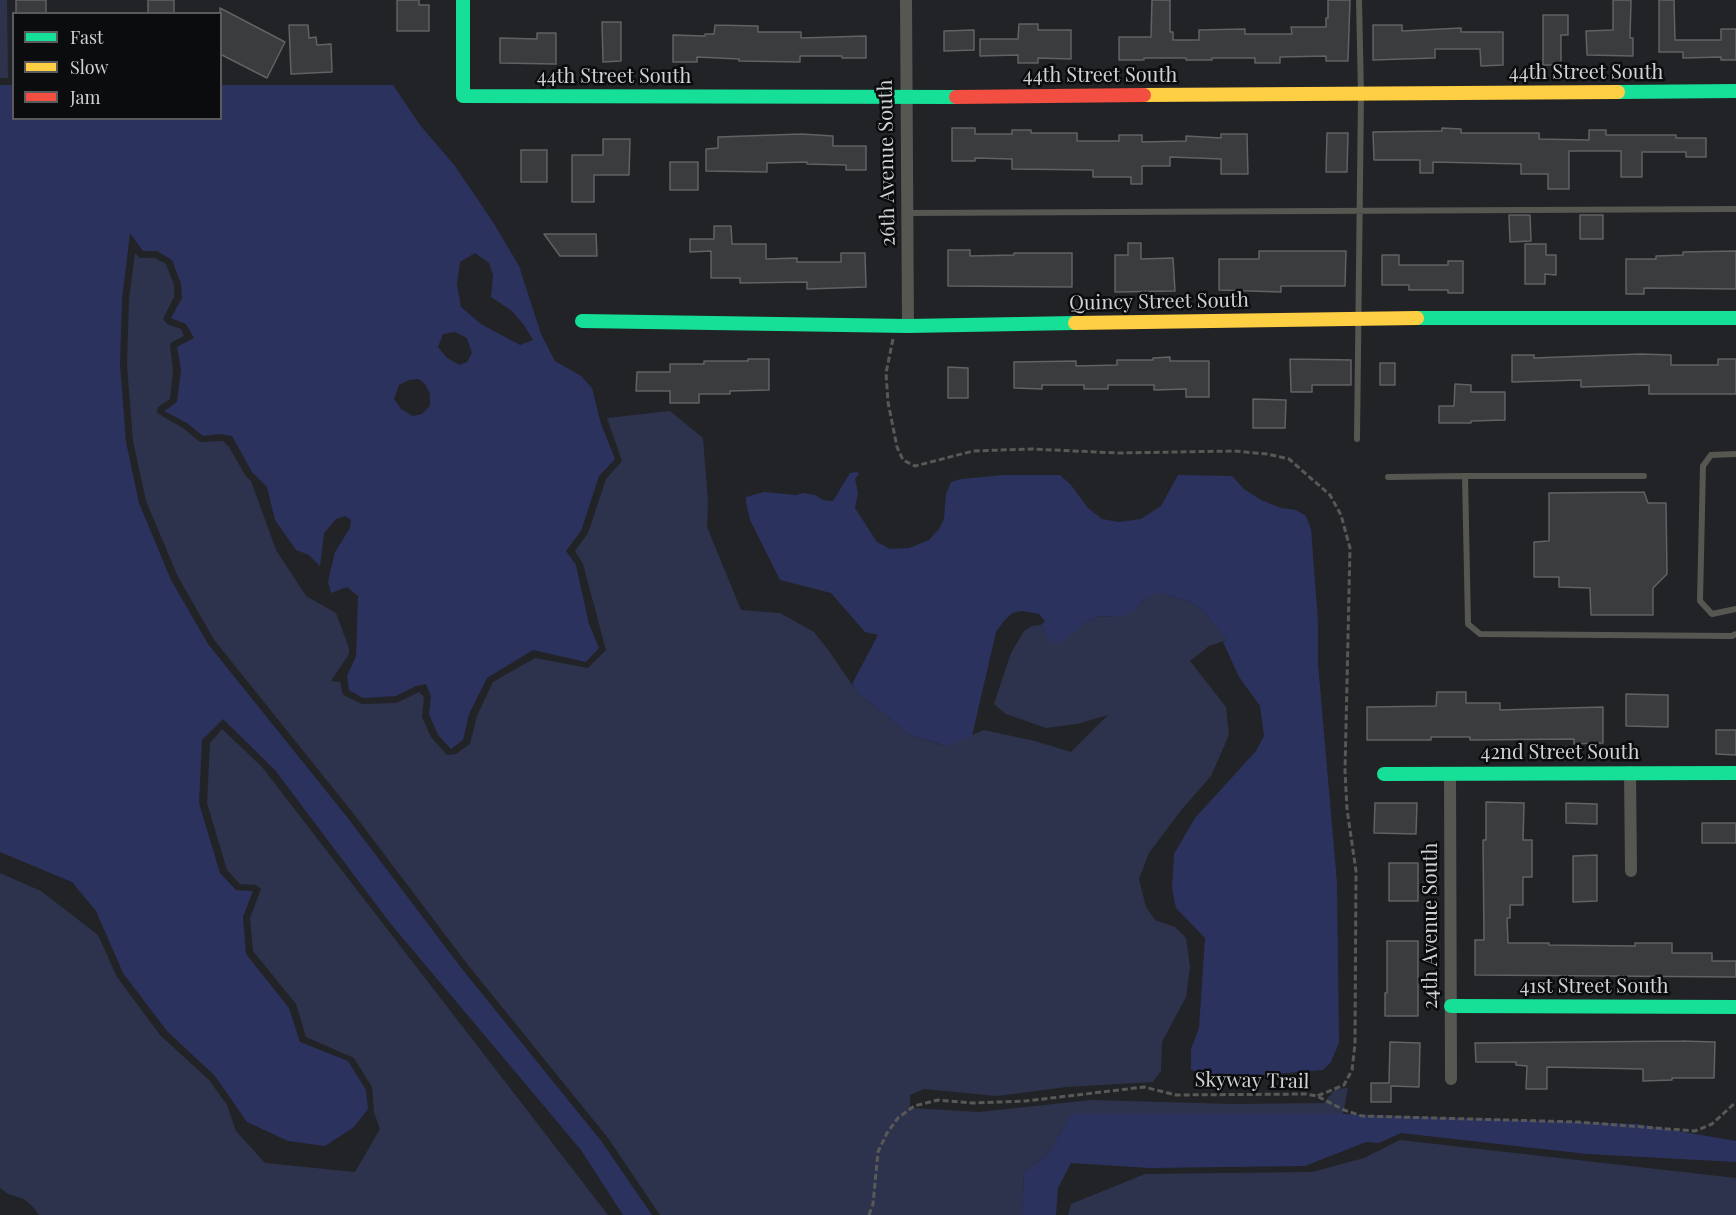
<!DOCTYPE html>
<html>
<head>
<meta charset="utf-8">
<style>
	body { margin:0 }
	#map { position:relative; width:1736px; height:1215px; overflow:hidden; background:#222326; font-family:"Playfair Display",serif }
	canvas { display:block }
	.legend { position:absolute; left:12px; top:12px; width:210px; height:108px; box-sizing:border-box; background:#0b0c0e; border:2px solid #5a5b5e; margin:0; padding:8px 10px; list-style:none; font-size:18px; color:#d1d2d5 }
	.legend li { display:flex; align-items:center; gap:12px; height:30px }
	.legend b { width:30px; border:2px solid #5a5b5e }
</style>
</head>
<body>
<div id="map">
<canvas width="1736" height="1215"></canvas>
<ul class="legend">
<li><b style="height:8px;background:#16e098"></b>Fast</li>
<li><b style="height:8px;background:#ffcf43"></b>Slow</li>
<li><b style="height:8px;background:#f24e42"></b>Jam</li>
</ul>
</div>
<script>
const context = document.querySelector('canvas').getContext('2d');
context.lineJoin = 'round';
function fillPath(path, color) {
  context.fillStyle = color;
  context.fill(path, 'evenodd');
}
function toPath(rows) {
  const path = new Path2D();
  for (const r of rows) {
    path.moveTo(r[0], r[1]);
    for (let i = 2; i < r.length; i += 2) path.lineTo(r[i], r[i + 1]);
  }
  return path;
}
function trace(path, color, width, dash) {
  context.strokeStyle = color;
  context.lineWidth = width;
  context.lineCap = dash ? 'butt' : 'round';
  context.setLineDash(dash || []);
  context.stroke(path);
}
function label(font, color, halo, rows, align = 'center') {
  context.font = font + ' "Playfair Display",serif';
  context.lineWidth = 5;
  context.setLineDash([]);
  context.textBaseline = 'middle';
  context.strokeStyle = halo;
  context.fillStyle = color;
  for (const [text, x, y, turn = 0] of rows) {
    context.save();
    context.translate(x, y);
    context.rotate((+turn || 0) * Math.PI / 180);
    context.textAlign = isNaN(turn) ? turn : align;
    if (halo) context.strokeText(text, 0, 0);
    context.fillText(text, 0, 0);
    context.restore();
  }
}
fillPath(toPath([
	[0,0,7,0,8,78,0,78],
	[135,253,140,258,155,258,166,264,174,285,174,297,163,319,167,324,181,329,184,336,172,342,170,345,173,370,170,399,158,407,157,413,183,428,200,442,223,441,229,447,245,475,251,481,276,550,306,596,336,613,349,648,349,654,331,681,340,682,343,695,362,704,396,703,419,692,424,697,422,717,431,737,447,755,456,754,470,744,477,716,493,682,535,658,588,668,606,650,583,564,575,551,588,533,606,479,622,461,607,418,670,411,703,438,708,502,707,527,741,610,780,613,814,632,829,651,857,692,910,735,945,746,984,730,1035,741,1071,752,1108,715,1077,724,1046,728,1006,714,994,704,1011,653,1024,631,1032,626,1041,625,1049,641,1060,643,1085,623,1099,616,1108,617,1134,611,1146,598,1155,594,1161,593,1191,602,1204,612,1227,640,1209,646,1190,661,1226,707,1229,735,1211,776,1182,809,1149,853,1139,879,1146,907,1155,920,1175,927,1186,938,1190,967,1186,997,1162,1042,1161,1071,1153,1082,1066,1087,997,1096,924,1089,910,1095,910,1108,979,1112,1091,1100,1234,1104,1324,1103,1335,1089,1348,1088,1343,1114,1071,1114,1048,1154,1024,1172,1022,1215,660,1215,608,1138,468,965,353,813,215,641,178,577,146,501,133,441,127,365,129,300],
	[222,729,262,767,608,1215,39,1215,34,1208,24,1199,8,1194,0,1188,0,873,41,891,98,935,117,977,160,1035,209,1080,227,1105,236,1131,265,1163,355,1172,380,1129,374,1112,372,1087,354,1058,306,1037,296,1004,253,951,250,918,261,889,256,885,240,884,227,870,207,803,210,743],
	[1400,1140,1736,1178,1736,1215,1068,1215,1071,1204,1145,1174,1312,1172,1364,1158]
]), '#2e334d');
fillPath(toPath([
	[0,85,13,85,14,118,220,118,221,85,393,85,420,125,455,166,493,222,519,266,541,334,555,361,581,376,592,388,601,424,615,459,599,476,581,531,566,551,576,565,589,624,599,648,586,662,533,650,487,678,469,714,463,740,451,749,438,735,429,714,431,696,426,684,416,686,396,696,363,698,349,690,347,676,356,656,358,596,347,587,331,593,328,582,335,552,350,528,351,520,345,516,336,519,324,533,320,566,309,555,296,550,275,520,267,487,252,472,232,436,219,434,203,436,187,423,164,411,177,402,181,370,177,347,194,338,186,324,171,318,182,298,181,284,172,260,157,251,143,251,130,233,122,299,120,365,126,442,139,503,171,580,208,644,347,817,462,969,602,1142,652,1215,623,1215,581,1150,390,923,275,770,223,719,202,740,199,803,220,873,236,890,253,891,243,917,246,954,289,1008,300,1042,348,1061,366,1090,368,1109,354,1127,325,1146,288,1141,247,1122,215,1076,167,1031,123,973,96,911,72,882,0,852],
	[475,253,489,263,493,275,491,297,512,311,524,325,533,340,520,345,481,324,461,307,457,284,460,262],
	[455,332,467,338,472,353,467,362,460,365,447,358,438,347,443,334],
	[419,379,425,384,430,394,430,406,422,414,413,416,401,409,394,399,399,385,409,380],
	[857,472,859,474,855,479,858,493,855,508,877,542,890,549,909,548,929,540,939,529,944,519,946,494,951,482,961,479,1003,475,1060,475,1071,485,1088,508,1102,519,1119,522,1141,519,1161,506,1178,475,1232,476,1244,489,1261,500,1281,508,1296,510,1306,516,1311,529,1318,621,1318,664,1337,883,1339,1043,1331,1062,1323,1070,1228,1078,1191,1070,1191,1049,1199,1028,1205,938,1176,908,1172,889,1174,854,1195,818,1256,751,1264,736,1260,706,1239,677,1223,642,1227,640,1204,612,1191,602,1161,593,1146,598,1134,611,1127,614,1116,617,1099,616,1085,623,1061,643,1051,643,1049,641,1041,625,1045,621,1039,614,1022,611,1012,613,1003,622,996,632,972,736,946,746,910,735,857,692,852,684,878,635,865,632,831,593,780,580,750,520,746,502,746,497,764,492,796,495,804,493,815,495,823,500,833,501,850,473],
	[1071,1114,1343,1114,1637,1124,1736,1141,1736,1162,1587,1154,1401,1133,1379,1143,1366,1142,1305,1166,1149,1168,1071,1163,1058,1188,1056,1215,1022,1215,1024,1172,1048,1154]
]), '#2c325e');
const building = toPath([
	[16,0,46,0,46,14,16,14,16,0],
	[148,0,174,0,174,14,148,14,148,0],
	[397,0,419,0,419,5,429,5,429,31,397,31,397,0],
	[1152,0,1170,0,1170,32,1173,32,1173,40,1199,40,1199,30,1245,29,1245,34,1292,34,1291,27,1326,27,1326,18,1328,18,1328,0,1350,0,1348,61,1326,61,1326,56,1280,57,1280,63,1255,63,1255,58,1212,58,1212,60,1186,60,1186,58,1144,58,1144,60,1119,60,1119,37,1151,37,1152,0],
	[1613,0,1631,0,1630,38,1633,38,1633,56,1587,55,1586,31,1613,30,1613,0],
	[1659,0,1674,0,1675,40,1721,40,1721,29,1736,29,1736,60,1721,60,1721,57,1683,58,1683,52,1659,52,1659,0],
	[220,8,285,42,267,78,220,54,220,8],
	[1543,15,1568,15,1568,35,1561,35,1561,65,1543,65,1543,15],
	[602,22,621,22,621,61,603,62,602,22],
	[1019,24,1038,24,1038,30,1071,30,1071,59,1038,58,1038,63,1018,63,1018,55,980,56,980,39,1018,39,1019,24],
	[289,25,308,25,309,38,316,37,317,45,331,44,332,72,291,74,289,25],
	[715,25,758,26,758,32,801,32,801,38,866,36,866,58,842,58,842,56,800,56,800,62,739,61,739,59,697,57,697,62,673,62,673,35,705,36,705,34,714,34,715,25],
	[1373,25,1402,25,1402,31,1461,28,1461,32,1503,32,1503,65,1481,66,1480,49,1435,49,1435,58,1373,60,1373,25],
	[974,30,974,50,944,51,944,31,974,30],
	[537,33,556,33,556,64,500,63,500,38,537,39,537,33],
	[952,128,975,128,975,134,1012,134,1012,130,1031,130,1031,133,1077,133,1077,141,1119,141,1119,135,1142,135,1142,142,1186,141,1186,136,1221,138,1221,134,1247,134,1248,174,1221,174,1221,159,1170,157,1170,166,1142,166,1142,184,1131,184,1131,177,1093,177,1093,170,1012,169,1012,159,975,158,975,161,952,161,952,128],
	[1442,128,1461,129,1461,133,1539,133,1539,139,1589,140,1589,130,1606,130,1606,135,1676,135,1676,138,1706,138,1706,157,1686,157,1686,152,1642,152,1642,177,1621,177,1621,151,1569,151,1569,189,1548,189,1548,174,1521,174,1521,164,1433,162,1433,173,1420,173,1420,160,1374,160,1373,132,1442,131,1442,128],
	[1327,133,1348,133,1347,172,1326,172,1327,133],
	[801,134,833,136,833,146,866,146,866,170,846,170,846,165,807,164,807,162,767,163,767,172,706,171,706,149,718,148,718,137,801,134],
	[603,139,630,139,629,175,594,175,594,202,572,202,572,155,603,155,603,139],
	[521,150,547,150,547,182,521,182,521,150],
	[670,162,698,162,698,190,670,190,670,162],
	[1509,215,1530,215,1531,241,1510,242,1509,215],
	[1580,215,1603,215,1603,239,1580,239,1580,215],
	[714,226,731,226,732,244,766,244,766,259,797,258,797,262,841,262,841,253,865,253,866,287,807,289,807,282,740,283,740,278,711,278,711,251,690,252,690,239,714,239,714,226],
	[544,234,596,234,597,256,560,256,544,234],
	[1128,243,1141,243,1141,259,1173,258,1175,291,1115,292,1115,255,1128,255,1128,243],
	[1525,244,1546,244,1546,255,1556,255,1556,275,1545,274,1545,284,1525,284,1525,244],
	[948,250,970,250,970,256,1014,255,1014,253,1072,253,1072,287,948,286,948,250],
	[1259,251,1346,251,1345,286,1281,286,1281,292,1219,290,1219,259,1259,259,1259,251],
	[1736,251,1736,289,1644,288,1644,294,1626,294,1626,259,1656,259,1656,256,1683,255,1683,252,1736,251],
	[1382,255,1399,255,1399,265,1448,265,1448,261,1463,261,1463,293,1448,293,1448,290,1409,290,1409,285,1382,285,1382,255],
	[1641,354,1671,355,1671,365,1718,365,1718,359,1736,359,1736,394,1649,394,1649,385,1581,387,1581,380,1512,382,1512,355,1534,355,1534,358,1641,354],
	[1170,357,1170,361,1209,361,1209,397,1186,397,1186,389,1154,390,1154,385,1108,385,1108,389,1084,389,1084,385,1042,385,1042,389,1014,388,1014,362,1076,361,1076,366,1117,365,1117,360,1153,360,1153,358,1170,357],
	[748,359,769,359,769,390,730,391,730,394,699,394,699,403,670,403,670,391,636,391,637,372,670,372,670,364,704,364,704,361,748,361,748,359],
	[1290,359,1351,360,1351,385,1312,385,1312,392,1291,392,1290,359],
	[1380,363,1395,363,1395,385,1380,385,1380,363],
	[948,367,968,368,968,398,948,398,948,367],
	[1455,384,1471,385,1471,392,1505,392,1505,420,1471,421,1471,423,1439,423,1439,406,1454,406,1455,384],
	[1253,399,1286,400,1285,428,1253,428,1253,399],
	[1644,492,1648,503,1666,503,1667,574,1653,588,1653,615,1591,615,1590,588,1559,587,1559,577,1534,577,1534,542,1549,541,1549,493,1644,492],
	[1437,692,1466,692,1466,703,1500,703,1500,710,1603,707,1603,743,1574,744,1574,739,1470,740,1470,737,1431,737,1431,740,1367,740,1367,707,1436,706,1437,692],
	[1626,694,1668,695,1668,727,1626,726,1626,694],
	[1716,730,1736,730,1736,755,1716,754,1716,730],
	[1486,802,1524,803,1523,840,1532,840,1532,877,1523,877,1523,905,1510,905,1510,918,1507,918,1508,943,1549,943,1549,945,1635,946,1635,943,1672,943,1672,953,1712,953,1712,961,1736,961,1736,977,1475,975,1475,940,1484,940,1483,840,1486,840,1486,802],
	[1375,803,1417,803,1416,834,1374,833,1375,803],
	[1566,803,1597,804,1597,824,1566,823,1566,803],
	[1702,823,1736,823,1736,843,1702,843,1702,823],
	[1597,855,1597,901,1573,902,1573,856,1597,855],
	[1389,863,1418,863,1418,901,1389,901,1389,863],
	[1387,941,1418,941,1418,1016,1385,1016,1385,993,1387,993,1387,941],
	[1682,1041,1715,1042,1714,1078,1672,1078,1672,1080,1643,1081,1643,1069,1547,1067,1547,1089,1526,1089,1527,1066,1516,1065,1516,1062,1476,1062,1475,1043,1682,1041],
	[1390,1042,1420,1043,1419,1087,1391,1086,1391,1102,1371,1102,1371,1083,1389,1083,1390,1042]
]);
fillPath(building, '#3b3c3e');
trace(building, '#616264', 1.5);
trace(toPath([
	[893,339,886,373,888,402,897,447,903,460,915,466,973,451,1032,449,1118,453,1234,451,1267,454,1289,459,1330,495,1341,515,1350,548,1345,771,1347,809,1356,871,1355,1044,1352,1070,1344,1085,1317,1096],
	[869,1215,873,1204,878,1152,887,1133,898,1118,914,1106,938,1100,973,1103,1026,1101,1144,1087,1176,1095,1306,1094,1317,1096,1344,1110,1362,1116,1578,1122,1695,1131,1712,1124,1736,1102]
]), '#585956', 3, [6, 3]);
trace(toPath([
	[907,213,1736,209],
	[1357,439,1361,94,1359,0],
	[1736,454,1711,455,1703,466,1700,601,1712,614,1736,609],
	[1644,476,1465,476,1468,624,1480,634,1732,636,1736,634],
	[1388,477,1465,476]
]), '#565751', 6);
trace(toPath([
	[906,0,908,326],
	[1630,772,1631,871],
	[1450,773,1451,1079]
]), '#565751', 12);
trace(toPath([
	[463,0,463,96,956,97],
	[1618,92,1736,91],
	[1417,318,1736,318],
	[582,321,908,326,1075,323],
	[1384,774,1736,773],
	[1451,1006,1736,1007]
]), '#16e098', 14);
trace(toPath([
	[1144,95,1618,92],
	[1075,323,1417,318]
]), '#ffcf43', 14);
trace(toPath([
	[956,97,1144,95]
]), '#f24e42', 14);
label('20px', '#d1d2d5', '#0b0c0e', [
	["44th Street South",1586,73],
	["44th Street South",1100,76],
	["44th Street South",614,77],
	["26th Avenue South",887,163,-91],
	["Quincy Street South",1159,302,-1],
	["42nd Street South",1560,753],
	["24th Avenue South",1431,926,-90],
	["41st Street South",1594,987],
	["Skyway Trail",1252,1081,1]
]);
</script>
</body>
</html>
